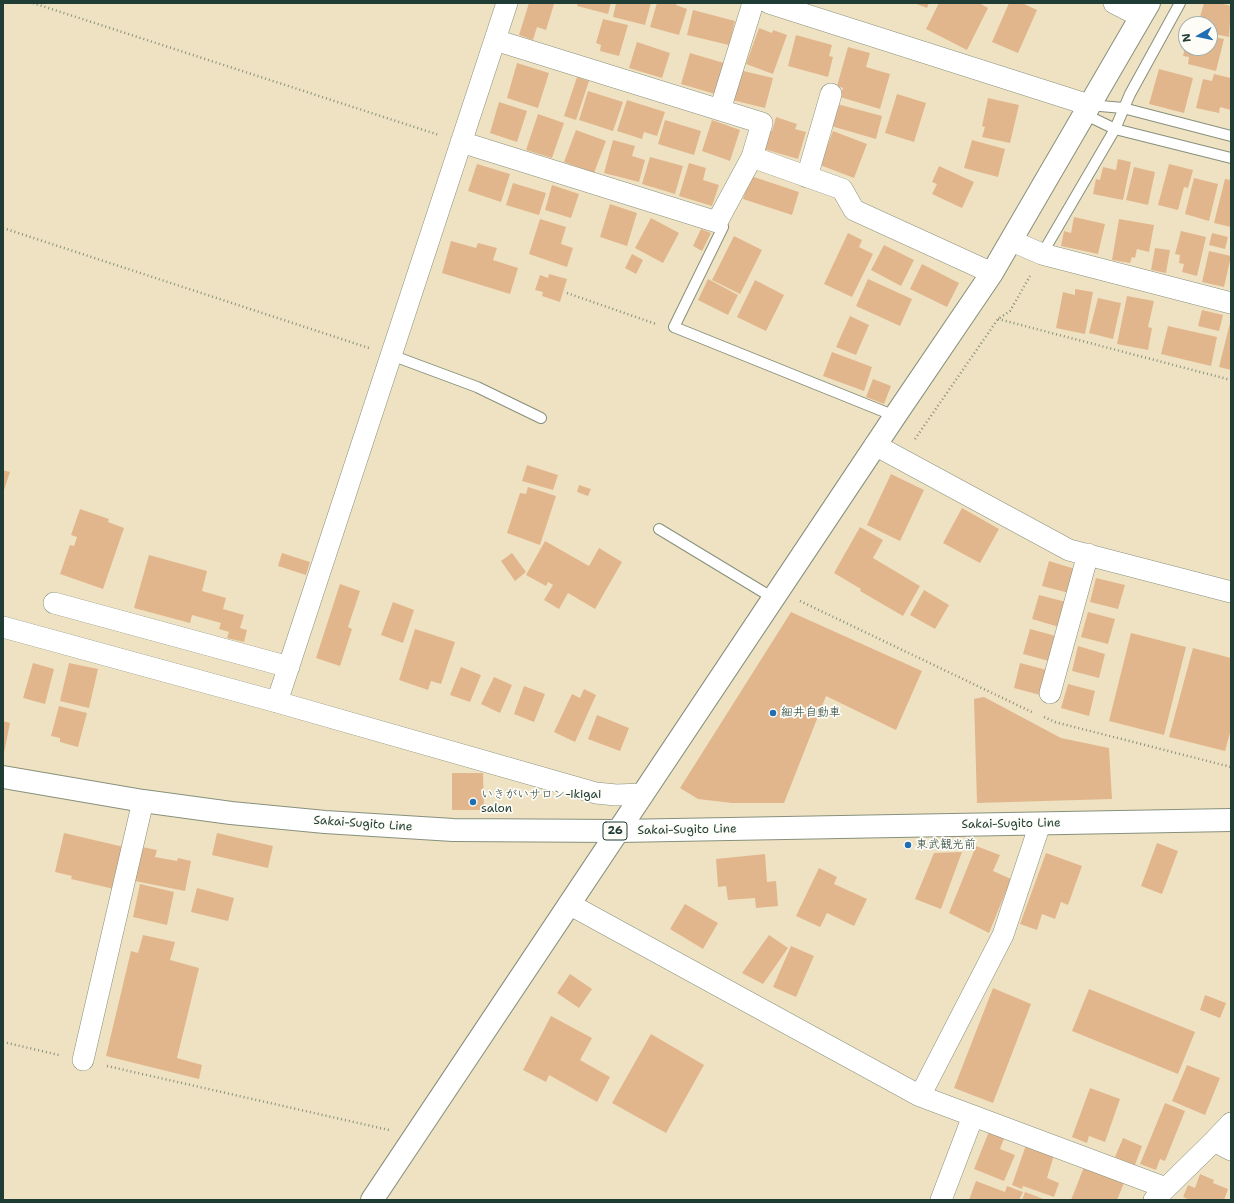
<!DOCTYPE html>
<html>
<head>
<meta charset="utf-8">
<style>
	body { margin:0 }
	#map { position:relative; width:1234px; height:1203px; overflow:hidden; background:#efe2c2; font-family:"Shantell Sans",sans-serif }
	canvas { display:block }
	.frame { position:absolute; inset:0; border:4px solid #1f3d34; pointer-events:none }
	.north { position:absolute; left:1178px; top:16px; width:40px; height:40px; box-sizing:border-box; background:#fdfcf7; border:1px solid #a4b0a9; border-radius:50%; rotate:261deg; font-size:11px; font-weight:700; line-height:16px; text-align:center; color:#1f3d34 }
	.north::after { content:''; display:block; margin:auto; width:14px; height:18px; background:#1f6fb2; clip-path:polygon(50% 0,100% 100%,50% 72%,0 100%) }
</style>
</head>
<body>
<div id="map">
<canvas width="1234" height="1203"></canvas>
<div class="frame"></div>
<div class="north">N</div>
</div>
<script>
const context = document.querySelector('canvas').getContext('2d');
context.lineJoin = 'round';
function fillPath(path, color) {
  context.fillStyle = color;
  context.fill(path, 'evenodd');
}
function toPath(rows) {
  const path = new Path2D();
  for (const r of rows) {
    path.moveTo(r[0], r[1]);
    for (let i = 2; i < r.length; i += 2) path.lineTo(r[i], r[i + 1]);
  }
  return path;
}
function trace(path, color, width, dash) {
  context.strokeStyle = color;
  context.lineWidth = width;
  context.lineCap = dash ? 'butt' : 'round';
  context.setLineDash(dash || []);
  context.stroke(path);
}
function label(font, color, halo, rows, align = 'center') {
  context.font = font + ' "Shantell Sans","Klee One",sans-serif';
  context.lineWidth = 3.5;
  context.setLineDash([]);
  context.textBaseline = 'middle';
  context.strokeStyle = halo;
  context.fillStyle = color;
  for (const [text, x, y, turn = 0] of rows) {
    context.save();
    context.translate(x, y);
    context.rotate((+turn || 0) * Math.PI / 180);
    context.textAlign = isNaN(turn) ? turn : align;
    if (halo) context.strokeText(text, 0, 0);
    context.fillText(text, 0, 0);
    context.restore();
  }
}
fillPath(toPath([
	[529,3,554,4,546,30,537,27,533,40,519,35],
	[578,3,611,3,608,14,577,6],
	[616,3,651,3,645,25,613,17],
	[657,3,677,3,676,5,687,9,679,35,650,27],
	[914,3,929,3,927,8],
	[939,3,979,3,988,8,967,50,926,29],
	[1009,3,1022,3,1037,10,1018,53,992,42],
	[1204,3,1220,3,1231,6,1229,37,1210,33,1210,24,1198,24],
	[693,10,735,21,729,45,687,35],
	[603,19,628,25,619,56,600,51,601,45,596,43],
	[759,28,772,33,773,30,787,35,773,74,746,64],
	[796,35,832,45,829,56,833,57,828,77,788,66],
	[1210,36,1224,39,1216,71,1188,64,1189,57,1183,56,1185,48,1210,48],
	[637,42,670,53,662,78,629,68],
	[848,47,870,53,866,67,890,74,880,109,840,97,843,88,837,86],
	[690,53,724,63,715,94,681,84],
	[517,63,549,73,538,108,507,98],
	[1159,69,1193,78,1184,113,1149,104],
	[739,70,773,78,765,108,732,100],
	[1214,74,1231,78,1231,110,1220,107,1219,113,1196,108,1203,79,1212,81],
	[577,77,589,81,576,120,564,116],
	[588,91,623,102,613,131,579,120],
	[897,94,926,103,914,142,885,133],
	[988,98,1019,105,1010,143,982,137,985,127,982,126],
	[627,100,665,112,657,136,644,132,642,139,617,131],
	[499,102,527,111,517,142,490,133],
	[837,104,882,116,876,139,831,126],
	[538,114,564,123,552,158,526,150],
	[776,117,797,124,795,129,806,132,798,159,764,149,769,130,772,131],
	[665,120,701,131,694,155,658,144],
	[712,120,740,130,730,161,702,151],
	[576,130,606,141,594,173,564,162],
	[833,131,867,144,854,178,820,165],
	[613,140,635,146,632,156,645,160,639,182,604,173],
	[972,140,1005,149,998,177,964,168],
	[650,157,683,166,675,194,642,184],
	[1118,159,1131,162,1123,200,1093,194,1096,179,1100,180,1103,167,1116,170],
	[689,163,706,168,703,180,719,185,712,206,679,196],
	[477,164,510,174,501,202,468,191],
	[1169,164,1193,170,1188,188,1184,187,1178,210,1158,205],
	[939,166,974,182,962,208,932,194,937,184,932,182],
	[1134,167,1155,172,1148,205,1126,200],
	[751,176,799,192,792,215,743,199],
	[1194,178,1218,184,1209,221,1185,214],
	[1225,179,1231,180,1231,227,1214,223],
	[513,183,546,193,539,215,506,205],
	[552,185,579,194,571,218,545,210],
	[610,204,637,213,627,246,600,237],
	[1074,217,1105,224,1098,254,1061,246,1064,231,1071,233],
	[651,218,679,233,663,263,635,248],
	[540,219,566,227,561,244,573,248,567,267,529,254],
	[1119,219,1154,225,1149,252,1137,249,1135,258,1132,257,1130,263,1112,260],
	[701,229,711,233,702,251,693,246],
	[1181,231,1206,237,1197,276,1182,272,1184,264,1179,263,1180,255,1175,254],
	[848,233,862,240,859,247,873,254,852,297,824,284],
	[1212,233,1228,237,1225,249,1209,245],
	[734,236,762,250,740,294,712,280],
	[451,241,476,248,478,243,497,248,493,260,518,268,510,294,442,273],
	[884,245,914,260,901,286,871,270],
	[1155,248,1170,250,1166,273,1151,270],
	[1209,251,1231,256,1224,287,1202,282],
	[632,254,643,260,636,274,625,268],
	[922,264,959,283,947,307,910,289],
	[549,274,567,279,560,302,542,296,543,292,535,290,540,275,548,278],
	[708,279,738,295,728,315,698,300],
	[868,279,912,299,900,326,856,306],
	[755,280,784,295,766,331,737,317],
	[1075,289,1093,292,1085,334,1056,328,1063,292,1075,295],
	[1127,296,1154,301,1148,327,1152,328,1148,350,1117,344],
	[1098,298,1121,303,1113,339,1089,333],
	[1202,310,1223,315,1219,331,1198,326],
	[850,316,869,325,856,355,836,347],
	[1231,319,1231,370,1219,367],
	[1168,326,1217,337,1211,366,1161,354],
	[832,352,872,367,864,391,823,376],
	[873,379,891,386,884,404,866,397],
	[527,465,558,475,553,490,522,481],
	[3,470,10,472,3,493],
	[891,474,924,490,900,541,867,525],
	[579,485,591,489,588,496,577,492],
	[528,487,556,496,540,545,507,533,520,493,526,494],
	[962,508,999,529,980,563,943,543],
	[80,509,109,519,108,522,124,528,103,589,60,574,70,545,74,546,77,537,71,535],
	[860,527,883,540,873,558,920,586,903,616,860,591,861,589,834,573],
	[545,541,589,566,599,548,622,562,595,609,568,593,559,609,544,600,553,585,548,582,546,586,526,575],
	[282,553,310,562,306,575,278,566],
	[512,553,526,572,515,581,501,561],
	[149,555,207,571,202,591,226,598,223,609,244,615,240,628,247,630,244,642,227,638,229,632,219,629,221,623,192,615,190,623,134,608],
	[1049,561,1075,569,1069,593,1042,586],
	[1096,578,1125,585,1118,609,1090,602],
	[340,584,360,591,348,627,352,629,340,666,316,658],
	[924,590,949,605,935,629,910,615],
	[1039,595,1066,602,1059,627,1032,619],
	[393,602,414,610,403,643,381,635],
	[791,612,922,671,896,730,826,696,784,803,732,803,698,799,680,788],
	[1088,612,1115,619,1108,644,1081,637],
	[415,629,455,642,441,684,431,681,428,690,399,680],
	[1030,629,1056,636,1049,661,1023,654],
	[1131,633,1186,647,1164,735,1109,721],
	[1078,646,1105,654,1099,678,1072,671],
	[1193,648,1231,658,1231,729,1225,751,1169,737],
	[33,663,54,669,45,704,23,698],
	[69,663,98,669,89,708,60,701],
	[1020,663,1047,670,1040,695,1014,688],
	[461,667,481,675,470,702,450,695],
	[494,677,512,685,500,713,481,704],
	[1068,684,1095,691,1089,716,1061,708],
	[524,686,545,694,534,722,514,714],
	[584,689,596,695,575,742,554,732,572,694,580,698],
	[984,697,1061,738,1109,748,1112,799,977,803,974,699],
	[59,706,87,713,78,747,60,742,60,738,51,736],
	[597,715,629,728,620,751,588,739],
	[3,721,10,723,4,753,3,753],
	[452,773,483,773,484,810,452,810],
	[64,833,124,847,114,889,71,879,72,876,55,872],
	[217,833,273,846,268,868,212,855],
	[1157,843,1178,851,1162,894,1141,886],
	[976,846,1000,855,993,871,1011,879,989,933,949,913],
	[142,847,157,850,155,857,177,861,178,858,191,861,185,891,135,881],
	[962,852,941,909,915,899,934,853],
	[1046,853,1082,866,1068,905,1061,902,1055,919,1042,914,1037,930,1020,924],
	[765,854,767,882,776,881,778,906,756,908,755,898,728,900,726,886,718,887,716,859],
	[819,868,837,877,834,884,867,899,854,926,827,913,820,927,796,916],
	[140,884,174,892,167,925,133,917],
	[197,888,234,898,228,921,191,912],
	[685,904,718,923,703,949,670,929],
	[143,935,175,942,170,960,199,968,177,1058,202,1065,199,1079,106,1056,131,951,138,953],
	[769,935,788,948,763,984,742,973],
	[791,946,814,956,796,997,773,987],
	[570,974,592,989,579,1008,557,993],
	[993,988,1031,1004,993,1103,954,1088],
	[1089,989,1195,1032,1178,1074,1072,1031],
	[1205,995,1226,1003,1220,1018,1200,1010],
	[551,1016,592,1038,580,1060,610,1077,597,1102,549,1075,546,1082,523,1070],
	[651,1034,704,1065,666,1133,612,1103],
	[1187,1065,1220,1078,1205,1115,1172,1101],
	[1090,1088,1120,1099,1105,1142,1089,1136,1087,1143,1072,1137],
	[1165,1103,1185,1111,1165,1161,1160,1159,1156,1170,1140,1164],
	[990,1129,1005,1136,1000,1149,1015,1155,1004,1181,974,1169],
	[1123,1138,1142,1146,1135,1165,1115,1157],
	[1026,1145,1054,1155,1047,1178,1059,1183,1054,1197,1023,1186,1022,1189,1012,1185],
	[1084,1167,1124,1183,1117,1200,1071,1200],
	[1200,1174,1214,1180,1213,1183,1228,1189,1224,1200,1190,1200,1183,1197,1188,1185,1195,1188],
	[976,1181,1005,1192,1007,1186,1023,1192,1019,1200,969,1200],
	[1025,1192,1046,1200,1022,1200]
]), '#e2b68d');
const service = toPath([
	[1089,105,1123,108,1231,136],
	[1084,114,1115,129,1231,158],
	[717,222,723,227,674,327,895,416],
	[1042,254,1115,129,1130,94,1180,3],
	[391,355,477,387,541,418],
	[659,529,773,598]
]);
const minor = toPath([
	[769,3,1089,105],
	[1114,3,1141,17],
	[720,110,753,3],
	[461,142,717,222,752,157,762,123,495,40],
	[752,157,842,189,854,210,992,273],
	[807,177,831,94],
	[1012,241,1042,254,1231,303],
	[875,445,1069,550,1231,592],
	[54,603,289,667],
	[3,627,277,702,596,793,616,795,643,794],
	[1050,693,1088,554],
	[277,702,507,3],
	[569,904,920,1096,1166,1188],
	[83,1060,143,801],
	[920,1096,1003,935,1040,824],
	[1231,1123,1214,1141,1231,1150],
	[941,1200,973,1116],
	[1154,1200,1214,1141]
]);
const tertiary = toPath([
	[372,1200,895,416,992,273,1149,3]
]);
const primary = toPath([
	[3,777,143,801,231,813,325,822,453,830,618,831,1231,820]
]);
trace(service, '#87907b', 12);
trace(minor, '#87907b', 22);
trace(tertiary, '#87907b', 24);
trace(primary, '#87907b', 24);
trace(toPath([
	[33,3,439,135],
	[3,228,369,348],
	[567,293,656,324],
	[998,319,1231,380],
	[915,439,998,319,1010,311,1030,276],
	[800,601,1034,713],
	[1044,717,1055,722,1231,767],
	[3,1042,59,1055],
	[107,1066,389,1130]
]), '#87907b', 2.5, [1, 3]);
trace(service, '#fff', 10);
trace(minor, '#fff', 21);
trace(tertiary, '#fff', 22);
trace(primary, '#fff', 22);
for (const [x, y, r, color] of [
	[773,713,4,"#1f6fb2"],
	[473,802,4,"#1f6fb2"],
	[908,845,4,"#1f6fb2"]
]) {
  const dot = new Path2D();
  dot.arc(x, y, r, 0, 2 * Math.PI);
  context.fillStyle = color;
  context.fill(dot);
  trace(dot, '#fdfcf7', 1.5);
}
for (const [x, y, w] of [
	[615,831,24]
]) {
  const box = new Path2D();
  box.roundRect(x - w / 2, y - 9, w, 18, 3);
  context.fillStyle = '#fdfcf7';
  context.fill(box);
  trace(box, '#1f3d34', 1);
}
label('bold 11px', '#1f3d34', null, [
	["26",615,831]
]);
label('12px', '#1f3d34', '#fdfcf7', [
	["細井自動車",781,713],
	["いきがいサロン-ikigai",481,795],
	["salon",481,809],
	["東武観光前",916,845]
], 'left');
label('12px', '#1f3d34', '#fdfcf7', [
	["Sakai-Sugito Line",363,824,4],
	["Sakai-Sugito Line",1011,824,-1],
	["Sakai-Sugito Line",687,830,-1]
]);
</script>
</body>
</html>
